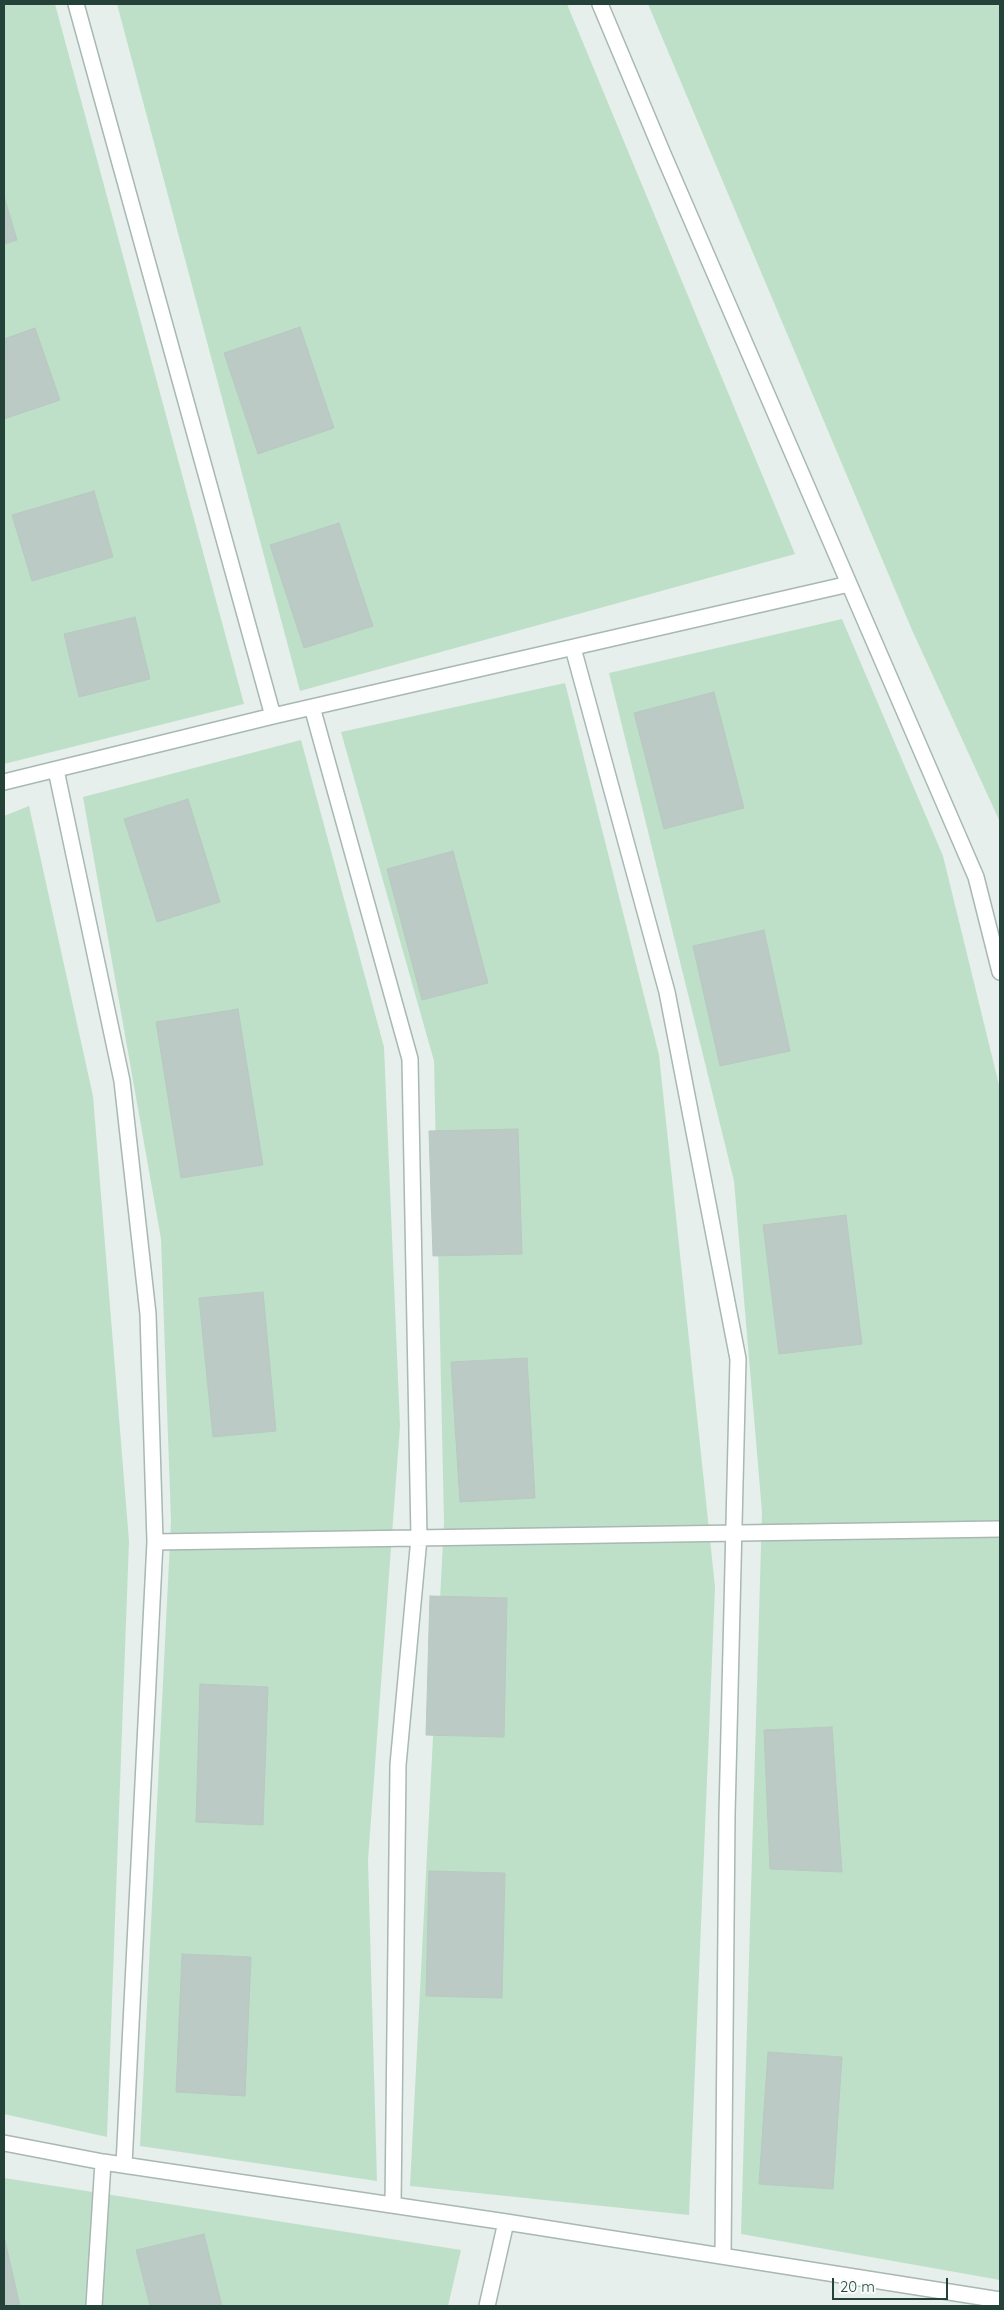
<!DOCTYPE html>
<html>
<head>
<meta charset="utf-8">
<style>
	body { margin:0 }
	#map { position:relative; width:1004px; height:2310px; overflow:hidden; background:#e6efeb; font-family:Quicksand,sans-serif }
	canvas { display:block }
	.frame { position:absolute; inset:0; border:5px solid #24423a; pointer-events:none }
	.scale { position:absolute; left:832px; top:2278px; width:116px; height:22px; box-sizing:border-box; border:2px solid #24423a; border-top:0; padding-left:6px; font-size:15px; line-height:18px; white-space:nowrap; color:#24423a; -webkit-text-stroke:4px #f7fbf9; paint-order:stroke }
</style>
</head>
<body>
<div id="map">
<canvas width="1004" height="2310"></canvas>
<div class="frame"></div>
<div class="scale">20 m</div>
</div>
<script>
const context = document.querySelector('canvas').getContext('2d');
context.lineJoin = 'round';
function fillPath(path, color) {
  context.fillStyle = color;
  context.fill(path, 'evenodd');
}
function toPath(rows) {
  const path = new Path2D();
  for (const r of rows) {
    path.moveTo(r[0], r[1]);
    for (let i = 2; i < r.length; i += 2) path.lineTo(r[i], r[i + 1]);
  }
  return path;
}
function trace(path, color, width, dash) {
  context.strokeStyle = color;
  context.lineWidth = width;
  context.lineCap = dash ? 'butt' : 'round';
  context.setLineDash(dash || []);
  context.stroke(path);
}
fillPath(toPath([
	[4,4,55,4,244,704,4,764],
	[117,4,567,4,795,554,300,691],
	[648,4,1000,4,1000,822,912,630],
	[842,619,943,856,1000,1089,1000,2280,741,2234,762,1512,734,1181,609,673],
	[565,683,659,1055,715,1587,689,2215,410,2186,444,1522,434,1061,341,732],
	[301,740,384,1047,400,1426,368,1860,377,2181,140,2146,171,1521,161,1239,83,797],
	[29,806,93,1096,129,1541,107,2137,4,2114,4,816],
	[4,2178,461,2250,448,2306,4,2306]
]), '#bfe0c8');
const building = toPath([
	[4,196,17,240,4,244,4,196],
	[300,327,334,428,258,454,224,353,300,327],
	[35,328,60,400,4,419,4,339,35,328],
	[94,491,113,557,32,581,12,515,94,491],
	[339,523,373,626,304,648,270,545,339,523],
	[135,617,150,679,79,697,64,634,135,617],
	[714,692,744,808,664,829,634,713,714,692],
	[188,799,220,902,157,922,124,819,188,799],
	[453,851,488,983,422,1000,387,869,453,851],
	[764,930,790,1051,720,1066,693,946,764,930],
	[238,1009,263,1165,181,1178,156,1022,238,1009],
	[518,1129,522,1254,433,1256,429,1131,518,1129],
	[846,1215,862,1344,779,1354,763,1225,846,1215],
	[263,1292,276,1431,213,1437,199,1298,263,1292],
	[527,1358,535,1498,460,1502,451,1362,527,1358],
	[430,1596,507,1598,504,1737,426,1735,430,1596],
	[200,1684,268,1687,263,1825,196,1822,200,1684],
	[832,1727,842,1872,770,1869,764,1730,832,1727],
	[429,1871,505,1873,502,1998,426,1996,429,1871],
	[182,1954,251,1957,245,2096,176,2092,182,1954],
	[768,2052,842,2057,833,2189,759,2184,768,2052],
	[204,2234,222,2306,150,2306,136,2250,204,2234],
	[4,2236,20,2306,4,2306,4,2236]
]);
fillPath(building, '#bbcac4');
trace(building, '#b8c9c2', 1);
const street = toPath([
	[76,4,273,716],
	[600,4,663,154,976,877,1000,972],
	[573,648,667,992,738,1359,727,1814,723,2256],
	[312,707,410,1059,419,1538,398,1765,393,2205],
	[56,770,122,1081,148,1314,155,1542,124,2165],
	[4,782,273,716,849,584],
	[155,1542,1000,1529],
	[4,2143,103,2162,506,2222,1000,2300],
	[94,2306,103,2162],
	[487,2306,506,2222]
]);
trace(street, '#a8b8b2', 18);
trace(street, '#fff', 15);
</script>
</body>
</html>
